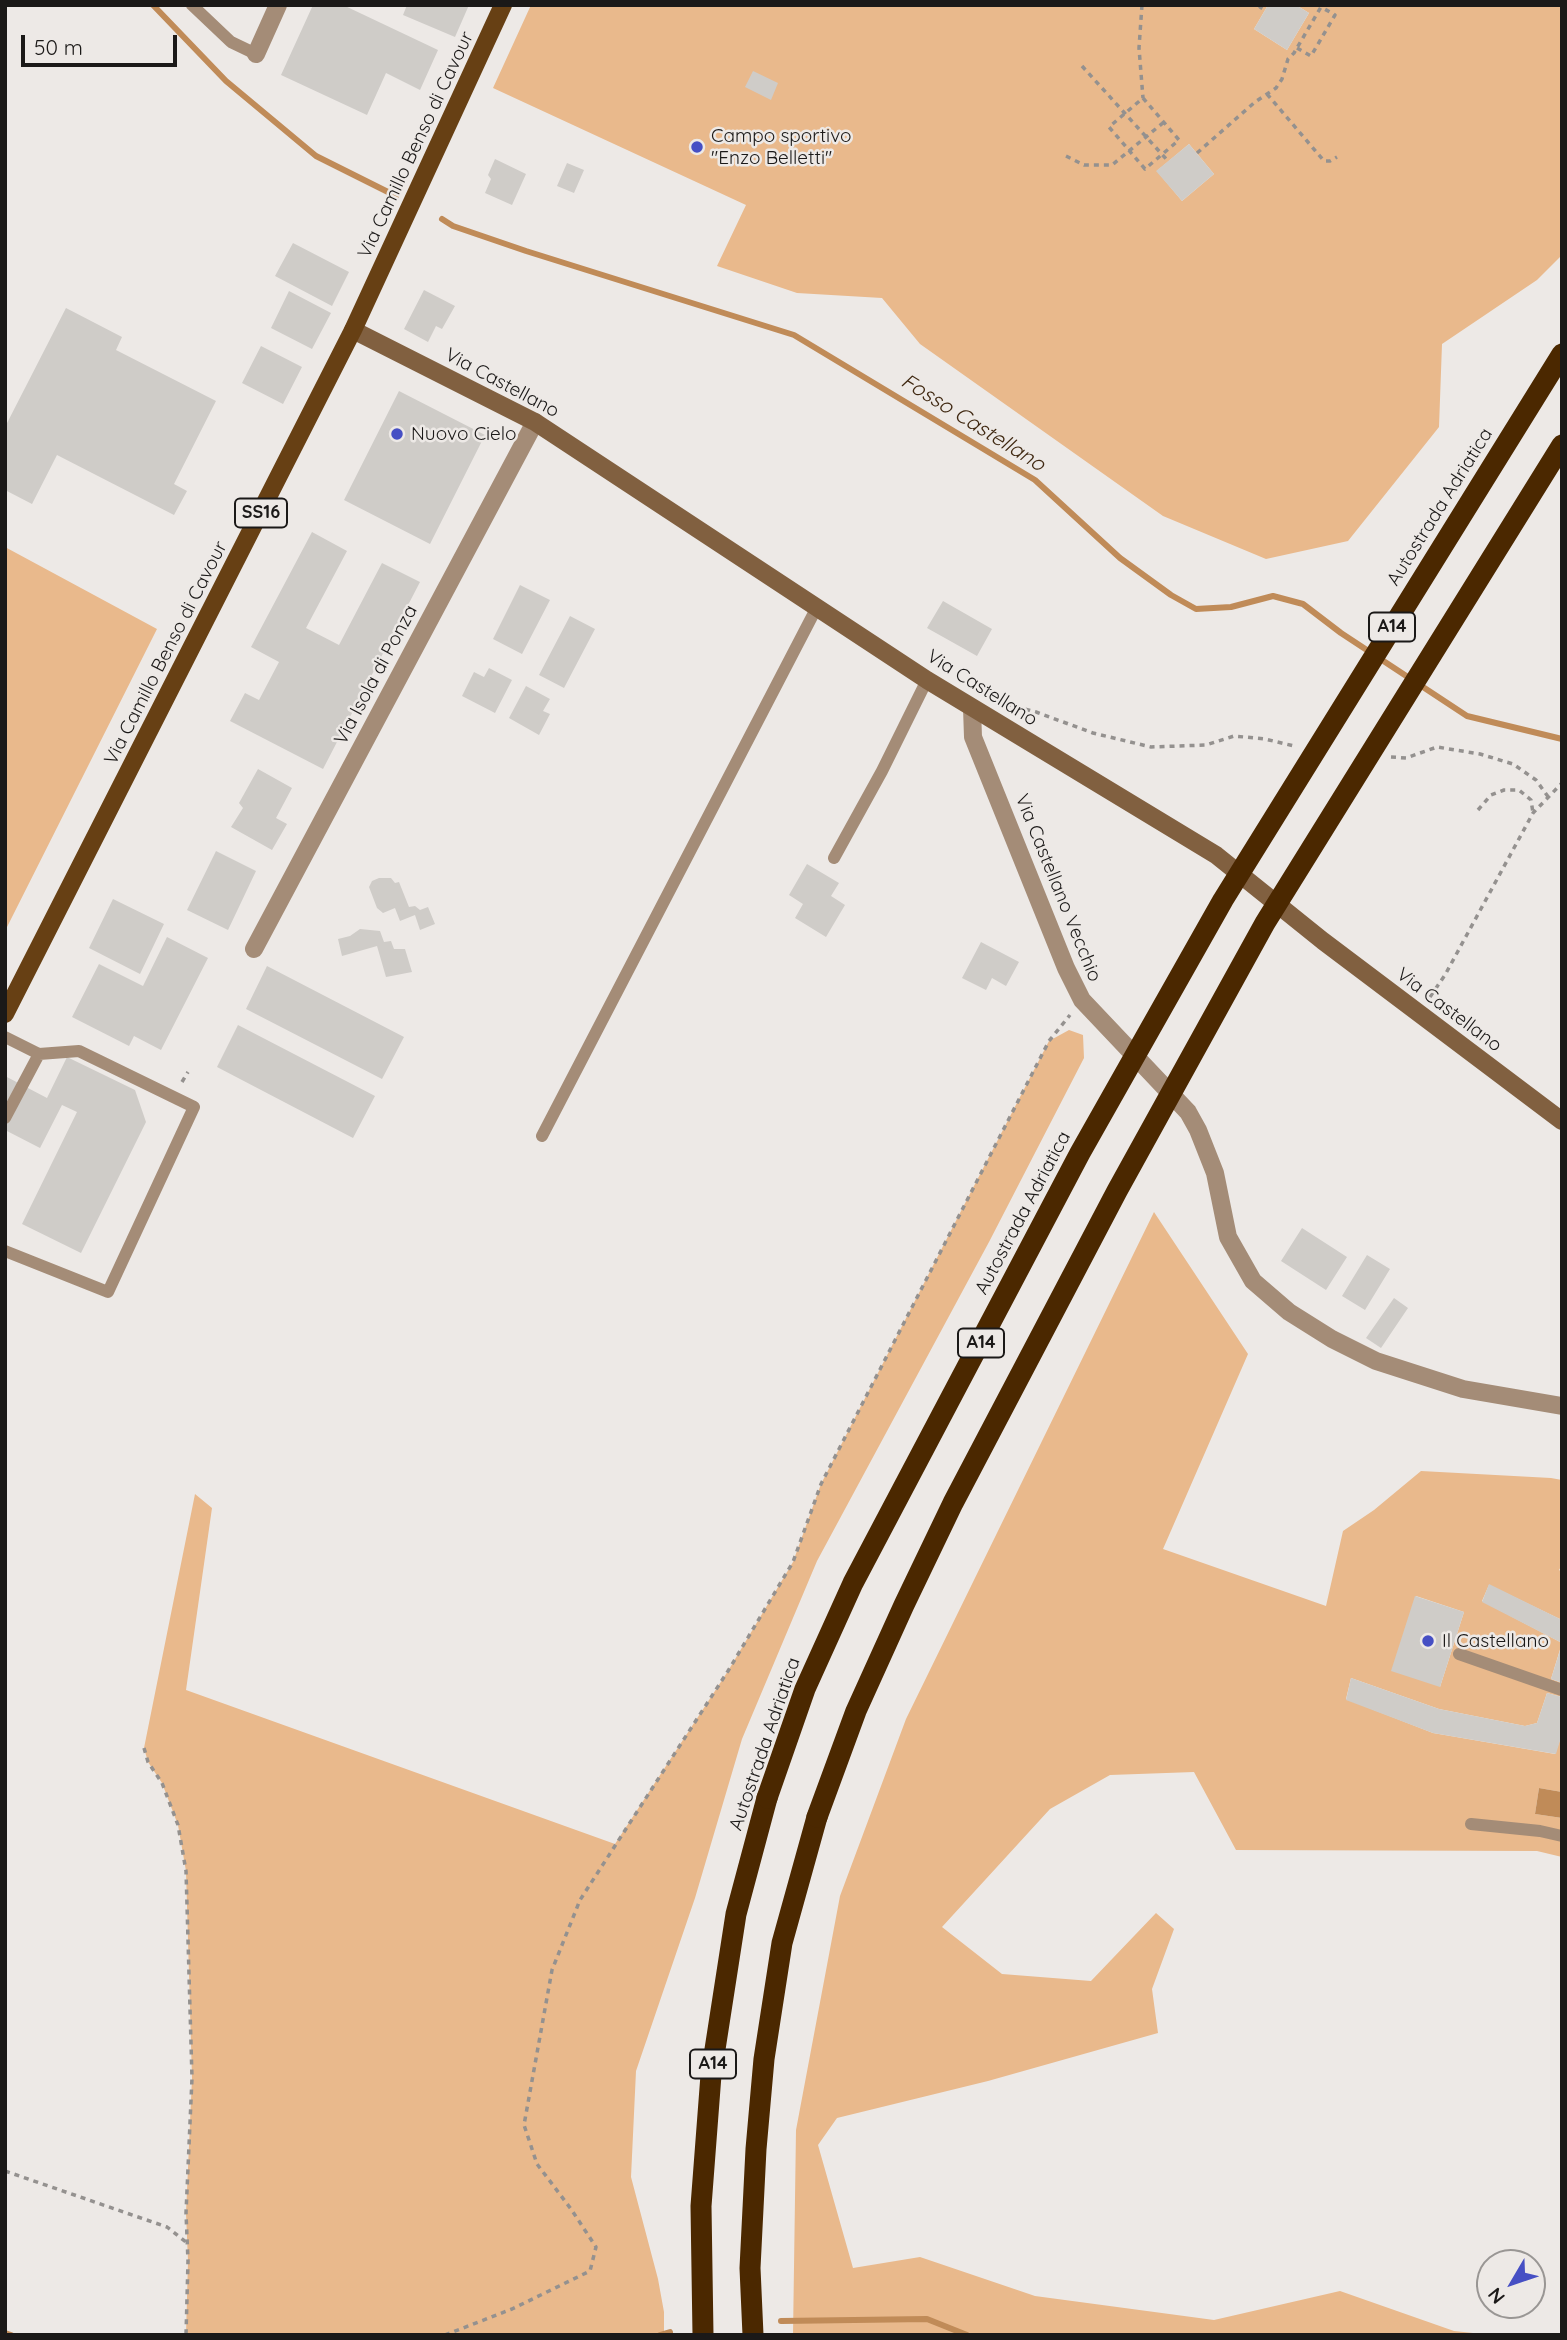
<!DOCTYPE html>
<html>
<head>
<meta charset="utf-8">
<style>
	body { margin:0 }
	#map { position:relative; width:1567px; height:2340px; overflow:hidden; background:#ede9e6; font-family:Quicksand,sans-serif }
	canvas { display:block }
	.frame { position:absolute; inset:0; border:7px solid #1b1918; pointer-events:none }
	.north { position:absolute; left:1476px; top:2249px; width:70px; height:70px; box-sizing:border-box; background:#ede9e6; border:2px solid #999694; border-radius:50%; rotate:231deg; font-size:19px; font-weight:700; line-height:28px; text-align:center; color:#1b1918 }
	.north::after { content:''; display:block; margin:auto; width:24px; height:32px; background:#464fc4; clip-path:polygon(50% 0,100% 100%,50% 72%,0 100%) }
	.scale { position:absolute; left:21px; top:35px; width:156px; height:32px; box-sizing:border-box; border:4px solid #1b1918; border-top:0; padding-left:9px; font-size:21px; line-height:24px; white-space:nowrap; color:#1b1918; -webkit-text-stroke:5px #ede9e6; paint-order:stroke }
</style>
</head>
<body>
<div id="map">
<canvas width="1567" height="2340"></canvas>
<div class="frame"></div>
<div class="north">N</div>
<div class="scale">50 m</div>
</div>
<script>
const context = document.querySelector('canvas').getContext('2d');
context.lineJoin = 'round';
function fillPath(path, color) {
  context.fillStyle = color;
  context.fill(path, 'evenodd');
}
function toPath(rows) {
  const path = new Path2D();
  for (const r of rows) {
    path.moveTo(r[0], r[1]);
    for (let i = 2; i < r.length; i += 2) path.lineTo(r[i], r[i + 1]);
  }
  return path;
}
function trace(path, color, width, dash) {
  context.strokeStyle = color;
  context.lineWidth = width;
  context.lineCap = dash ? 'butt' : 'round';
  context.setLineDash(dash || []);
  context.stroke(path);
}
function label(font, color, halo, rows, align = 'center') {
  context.font = font + ' Quicksand,sans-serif';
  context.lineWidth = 5;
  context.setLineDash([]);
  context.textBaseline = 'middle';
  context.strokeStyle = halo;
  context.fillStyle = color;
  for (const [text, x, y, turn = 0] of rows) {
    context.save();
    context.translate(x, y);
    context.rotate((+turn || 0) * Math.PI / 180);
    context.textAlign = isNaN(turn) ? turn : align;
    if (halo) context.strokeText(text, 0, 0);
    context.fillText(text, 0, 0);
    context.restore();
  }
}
fillPath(toPath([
	[531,5,1268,5,1254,29,1287,50,1309,13,1296,5,1562,5,1562,255,1537,280,1442,344,1439,427,1348,541,1266,559,1163,516,920,344,882,298,797,293,717,266,746,205,493,88],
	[1189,144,1214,174,1182,201,1157,171],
	[5,547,157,629,5,931],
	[1069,1030,1083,1035,1084,1058,989,1242,817,1561,742,1739,695,1898,636,2071,631,2177,658,2279,664,2312,664,2335,186,2335,188,2261,186,2213,192,2078,186,1871,178,1825,162,1783,148,1762,144,1748,195,1494,212,1508,186,1690,615,1844,728,1671,793,1562,821,1484,960,1213,1049,1041],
	[1154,1212,1248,1354,1163,1549,1326,1606,1343,1531,1374,1510,1421,1471,1551,1478,1562,1480,1562,1565,1559,1570,1562,1572,1562,1620,1489,1585,1482,1601,1562,1643,1551,1679,1562,1683,1562,1697,1547,1693,1537,1723,1525,1726,1439,1709,1351,1678,1346,1699,1433,1733,1555,1754,1562,1734,1562,1792,1539,1788,1535,1814,1562,1818,1562,1857,1537,1851,1236,1850,1194,1772,1110,1775,1050,1809,942,1927,1002,1974,1091,1981,1156,1913,1174,1929,1152,1989,1158,2033,988,2081,837,2118,818,2145,853,2268,920,2257,1035,2296,1214,2320,1340,2291,1454,2331,1492,2335,793,2335,796,2130,840,1896,906,1719],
	[1416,1596,1464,1612,1440,1687]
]), '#e9b98c');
fillPath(toPath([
	[1539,1788,1562,1792,1562,1818,1535,1814]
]), '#c08b58');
trace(toPath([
	[153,5,226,81,316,156,396,196],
	[442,219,453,226,526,251,794,335,1035,480,1120,558,1171,595,1196,609,1231,607,1273,596,1303,604,1341,633,1467,716,1562,739],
	[781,2321,927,2319,967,2335],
	[5,2333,11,2335],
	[660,2335,670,2332]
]), '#c08b58', 6);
fillPath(toPath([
	[313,5,343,5,438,50,420,90,386,73,367,115,281,75],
	[407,5,469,5,455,37,403,15],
	[1268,5,1296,5,1309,13,1287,50,1254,29],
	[753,71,778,83,771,100,745,87],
	[1189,144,1214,174,1182,201,1156,171],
	[495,159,526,174,512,205,485,193,491,179,488,175],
	[567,163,584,170,574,193,557,186],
	[293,243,349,272,332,306,275,276],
	[424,290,455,306,442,329,436,326,428,342,404,329],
	[289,291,331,313,312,349,271,328],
	[66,308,122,337,116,350,216,401,174,484,187,491,174,515,57,455,32,504,5,490,5,427],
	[261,346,302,367,283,404,242,383],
	[399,391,485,435,430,544,344,500],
	[312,532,347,551,306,628,339,645,382,563,420,582,323,769,230,721,245,693,259,700,279,662,251,647],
	[520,585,550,600,522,654,493,639],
	[943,601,992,629,977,656,927,628],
	[570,616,595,629,564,688,539,675],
	[489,668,512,680,495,713,462,696,474,672,484,677],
	[526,686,550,699,543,711,550,714,539,735,509,718],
	[258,769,292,788,276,818,287,824,272,850,231,827,243,808,239,803],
	[216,851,256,871,228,930,187,910],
	[807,864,839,883,831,896,845,905,826,937,795,918,803,904,789,895],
	[379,878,391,878,395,883,399,882,409,907,415,906,420,910,428,907,435,924,420,930,415,915,400,921,395,908,383,913,377,908,369,887,372,881],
	[113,899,164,924,140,974,89,948],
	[360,929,380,931,384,942,391,941,394,949,405,949,412,972,386,977,377,946,342,956,338,939,350,936],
	[167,937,208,958,161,1050,134,1036,129,1046,72,1017,99,964,143,986],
	[981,942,1019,962,1006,986,992,978,986,990,962,978],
	[267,966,404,1037,382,1079,246,1009],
	[238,1025,375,1096,353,1138,217,1067],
	[67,1057,135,1090,146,1122,81,1253,22,1224,77,1112,62,1105,40,1148,5,1130,5,1076,47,1098],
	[1302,1228,1347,1257,1326,1290,1281,1261],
	[1367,1255,1390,1269,1365,1310,1342,1296],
	[1394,1298,1408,1308,1381,1348,1366,1338],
	[1489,1584,1562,1620,1562,1643,1482,1602],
	[1415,1596,1464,1612,1440,1687,1391,1671],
	[1561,1647,1562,1647,1562,1683,1551,1679],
	[1351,1678,1439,1709,1525,1726,1537,1723,1547,1693,1562,1697,1562,1734,1556,1754,1433,1733,1346,1700]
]), '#cfccc8');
trace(toPath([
	[1142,5,1139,48,1143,98],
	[1261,5,1260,7,1265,10],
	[1297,48,1311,56,1335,15,1321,7],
	[1082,66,1168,161],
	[1267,94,1324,161,1330,161,1337,157],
	[1143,98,1179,140,1145,169,1109,127,1143,98],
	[1197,153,1255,102,1276,88,1282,79,1288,59,1294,53,1321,7,1318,5],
	[1066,156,1084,165,1112,165,1164,122],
	[1006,704,1036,712,1093,733,1151,747,1206,745,1234,736,1265,739,1294,746],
	[1391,757,1406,758,1437,747,1480,754,1513,764,1536,780,1549,798],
	[1478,810,1491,795,1504,790,1519,790,1531,800,1533,813],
	[1430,997,1445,975,1533,813,1562,783],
	[182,1082,188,1072],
	[144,1748,148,1762,162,1783,178,1825,186,1871,192,2078,186,2213,188,2261,186,2335],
	[5,2171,167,2227,186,2242],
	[445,2335,512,2309,590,2271,596,2247,571,2209,537,2164,524,2125,552,1970,580,1900,728,1671,793,1562,821,1484,1049,1041,1070,1015]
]), '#94918f', 3.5, [5, 5]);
trace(toPath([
	[192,5,231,42,256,54],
	[834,858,882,771,927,680],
	[5,1037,39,1054,79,1051,194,1107,108,1292,5,1251],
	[5,1118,39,1054],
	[542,1136,817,607],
	[1459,1654,1562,1690],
	[1471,1824,1540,1831,1562,1836]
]), '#a48c77', 12);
trace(toPath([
	[256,54,278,5],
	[972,708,973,737,1066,968,1082,1000,1188,1112,1198,1130,1215,1173,1228,1237,1253,1281,1289,1312,1332,1339,1376,1361,1463,1389,1562,1406],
	[254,949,535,422]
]), '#a48c77', 18);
trace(toPath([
	[353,330,535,422,927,680,1216,855,1323,941,1562,1121]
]), '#816040', 18);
trace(toPath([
	[5,1014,353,330,503,5]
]), '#674014', 18);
trace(toPath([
	[703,2335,701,2206,711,2075,736,1914,767,1798],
	[753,2335,750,2268,756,2149,764,2059,782,1943,817,1817]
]), '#4b2800', 21);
trace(toPath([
	[767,1798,805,1689,853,1583,1080,1153,1223,900,1562,354],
	[817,1817,856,1711,904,1605,953,1503,1117,1191,1265,923,1562,445]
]), '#4b2800', 21);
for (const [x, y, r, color] of [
	[697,147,7,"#464fc4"],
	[397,434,7,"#464fc4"],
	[1428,1641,7,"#464fc4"]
]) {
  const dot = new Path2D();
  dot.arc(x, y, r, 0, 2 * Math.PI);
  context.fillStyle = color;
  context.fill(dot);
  trace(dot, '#ede9e6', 2.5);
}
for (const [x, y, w] of [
	[261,513,52],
	[1392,627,46],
	[981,1343,46],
	[713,2064,46]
]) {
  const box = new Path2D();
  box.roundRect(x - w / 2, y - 14.5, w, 29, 5);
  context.fillStyle = '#ede9e6';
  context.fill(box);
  trace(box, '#1b1918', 2);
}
label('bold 18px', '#1b1918', null, [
	["SS16",261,513],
	["A14",1392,627],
	["A14",981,1343],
	["A14",713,2064]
]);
label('19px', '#1b1918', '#ede9e6', [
	["Campo sportivo",711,136],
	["\"Enzo Belletti\"",711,158],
	["Nuovo Cielo",411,434],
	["Il Castellano",1442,1641]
], 'left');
label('19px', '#1b1918', '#ede9e6', [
	["Via Camillo Benso di Cavour",416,145,-65],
	["Via Castellano",502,383,28],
	["Autostrada Adriatica",1440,507,-58],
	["Via Camillo Benso di Cavour",166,653,-63],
	["Via Isola di Ponza",376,675,-62],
	["Via Castellano",982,688,32],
	["Via Castellano Vecchio",1058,888,68],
	["Via Castellano",1449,1010,37],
	["Autostrada Adriatica",1023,1213,-62],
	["Autostrada Adriatica",765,1744,-71]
]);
label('italic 21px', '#402912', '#ede9e6', [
	["Fosso Castellano",973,423,32]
]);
</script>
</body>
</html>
